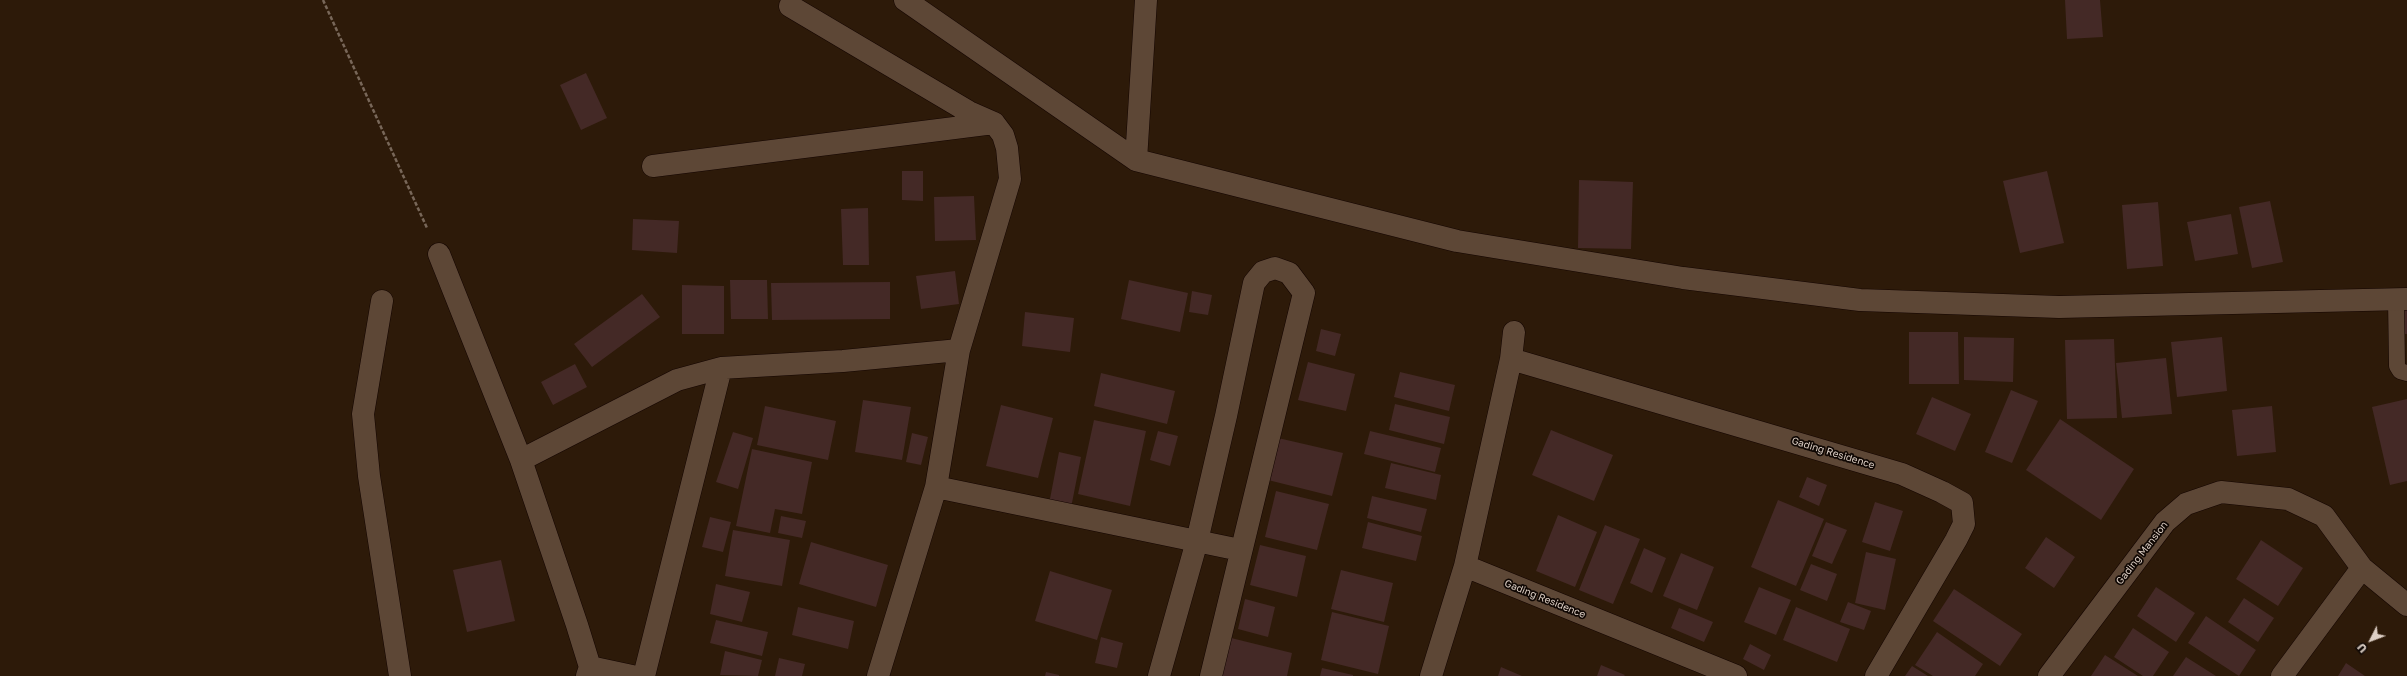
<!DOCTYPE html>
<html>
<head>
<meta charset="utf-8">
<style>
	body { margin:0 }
	#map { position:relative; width:2407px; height:676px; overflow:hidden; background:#2d1a09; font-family:"Golos Text",sans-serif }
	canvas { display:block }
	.north { position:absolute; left:2351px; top:620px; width:40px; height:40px; -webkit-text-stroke:3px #0f0703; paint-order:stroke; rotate:228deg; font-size:11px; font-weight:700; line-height:16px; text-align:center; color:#ded0c6 }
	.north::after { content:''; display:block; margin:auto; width:14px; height:18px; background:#ded0c6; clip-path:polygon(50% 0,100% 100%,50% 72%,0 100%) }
</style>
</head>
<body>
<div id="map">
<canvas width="2407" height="676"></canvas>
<div class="north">U</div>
</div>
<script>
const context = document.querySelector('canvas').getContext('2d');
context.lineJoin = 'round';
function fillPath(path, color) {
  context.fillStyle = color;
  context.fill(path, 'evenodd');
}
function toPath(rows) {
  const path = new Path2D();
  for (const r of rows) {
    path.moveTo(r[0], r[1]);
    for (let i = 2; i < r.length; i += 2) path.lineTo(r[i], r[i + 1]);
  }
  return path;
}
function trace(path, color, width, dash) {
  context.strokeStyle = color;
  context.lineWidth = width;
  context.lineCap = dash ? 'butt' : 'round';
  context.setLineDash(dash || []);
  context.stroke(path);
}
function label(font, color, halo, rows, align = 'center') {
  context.font = font + ' "Golos Text",sans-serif';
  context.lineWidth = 3.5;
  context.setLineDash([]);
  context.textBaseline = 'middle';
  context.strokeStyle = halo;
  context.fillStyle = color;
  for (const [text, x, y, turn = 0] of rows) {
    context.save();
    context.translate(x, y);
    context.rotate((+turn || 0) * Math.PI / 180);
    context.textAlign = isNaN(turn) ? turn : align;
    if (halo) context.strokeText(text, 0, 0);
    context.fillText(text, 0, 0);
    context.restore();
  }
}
fillPath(toPath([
	[2065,0,2100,0,2103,37,2067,39],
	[586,73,607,118,581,130,560,85],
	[902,171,923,171,923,201,902,200],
	[2047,171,2064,243,2020,253,2003,181],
	[1579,180,1633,182,1631,249,1578,248],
	[974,196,976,240,935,241,934,197],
	[2270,201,2283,262,2252,268,2239,207],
	[2158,202,2163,266,2127,269,2122,205],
	[868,208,869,265,843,265,841,209],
	[2231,214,2238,254,2195,261,2187,222],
	[633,219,679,221,677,253,632,250],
	[955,271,959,304,921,309,916,276],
	[730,280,767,280,768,319,731,319],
	[1129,280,1188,293,1180,332,1121,319],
	[890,282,890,319,772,320,771,283],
	[682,285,724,286,724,334,682,334],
	[1192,291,1212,295,1208,315,1189,312],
	[642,294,660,317,592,367,574,344],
	[2403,307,2407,307,2407,334,2405,334],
	[1025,312,1074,318,1070,352,1022,346],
	[1321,329,1341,334,1335,356,1316,351],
	[1909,332,1958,332,1959,384,1909,384],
	[1964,337,2014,338,2013,382,1964,380],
	[2222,337,2227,391,2177,397,2171,342],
	[2114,339,2117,418,2067,419,2065,340],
	[2166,358,2172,414,2122,418,2116,363],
	[1308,362,1355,374,1346,411,1298,400],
	[575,364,587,387,553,405,541,382],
	[1400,372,1455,385,1449,411,1394,397],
	[1101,373,1175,391,1167,424,1094,406],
	[2011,390,2038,401,2012,463,1985,452],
	[1932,397,1971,414,1955,451,1916,434],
	[2407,399,2407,481,2390,485,2372,407],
	[863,400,911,407,902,460,855,452],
	[1395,404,1450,417,1444,444,1389,430],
	[1001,405,1053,418,1038,478,986,466],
	[765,406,836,421,828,460,757,445],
	[2272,406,2276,452,2237,456,2232,410],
	[2060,419,2134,469,2101,520,2026,470],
	[1094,420,1146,431,1130,506,1078,494],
	[1551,430,1613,455,1594,501,1532,475],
	[1158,431,1178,436,1170,466,1150,460],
	[1370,431,1441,448,1435,472,1364,454],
	[733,432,753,438,738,489,716,482],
	[912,433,928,437,921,465,906,462],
	[1278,438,1343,453,1332,496,1268,480],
	[752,449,812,462,802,514,775,509,770,533,736,526],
	[1059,452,1081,457,1071,508,1049,504],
	[1391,463,1441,475,1436,500,1385,488],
	[1807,477,1827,485,1819,506,1799,497],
	[1276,491,1329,504,1317,550,1265,537],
	[1372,496,1427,509,1421,532,1367,518],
	[1778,500,1824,519,1796,586,1751,567],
	[1875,502,1903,511,1890,551,1862,542],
	[1558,515,1597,532,1575,587,1536,571],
	[781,516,806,521,802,538,778,533],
	[710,517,731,522,723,552,702,547],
	[1368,522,1422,536,1416,561,1362,548],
	[1826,522,1847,530,1832,564,1812,556],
	[1605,525,1640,539,1613,604,1579,590],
	[733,530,790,540,782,586,725,576],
	[2046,537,2075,557,2054,588,2025,568],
	[2261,540,2303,568,2278,606,2236,579],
	[811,542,888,565,876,607,799,584],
	[1260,545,1306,556,1297,597,1250,585],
	[1644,548,1666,558,1652,593,1630,583],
	[1866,552,1896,559,1885,610,1855,603],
	[1681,553,1714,567,1697,610,1663,596],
	[501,560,515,621,467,632,453,570],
	[1811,564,1837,574,1827,601,1800,590],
	[1341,570,1393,583,1384,622,1331,609],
	[1050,571,1112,590,1097,640,1035,621],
	[716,584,750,592,742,622,710,614],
	[1759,587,1791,600,1776,635,1744,622],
	[2156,587,2195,613,2176,642,2137,616],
	[1954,589,2022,634,2000,666,1933,621],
	[2244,598,2274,618,2258,642,2228,622],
	[1245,599,1275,607,1268,637,1238,629],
	[1848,602,1871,611,1864,630,1840,622],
	[798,607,854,621,848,649,792,635],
	[1796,607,1850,629,1837,662,1783,640],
	[1679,608,1713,622,1704,642,1671,628],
	[1332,612,1389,626,1378,674,1321,660],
	[2206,616,2256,650,2239,676,2188,643],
	[716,620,768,632,762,656,710,643],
	[2133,628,2169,652,2153,676,2143,676,2114,657],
	[1937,632,1983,664,1975,676,1933,676,1915,665],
	[1223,636,1292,653,1287,676,1214,676],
	[1101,637,1123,643,1117,668,1095,663],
	[1750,644,1771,655,1764,670,1743,659],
	[725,651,762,660,758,676,720,675],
	[2105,655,2138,676,2091,676],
	[2186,657,2216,676,2173,676],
	[779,658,805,664,802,676,775,676],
	[2346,663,2365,676,2338,676],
	[1601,665,1625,675,1624,676,1597,676],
	[1912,666,1928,676,1905,676],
	[1501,667,1522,676,1498,676],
	[1322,668,1353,675,1353,676,1320,676],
	[1046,672,1059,675,1059,676,1045,676]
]), '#442926');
const lane = toPath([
	[2396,299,2397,366,2400,371,2407,373]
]);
const street = toPath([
	[905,0,1136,160,1457,241,1683,278,1860,300,2059,307,2407,299],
	[790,6,969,112,994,123,1003,135,1007,148,1010,179,959,350,936,487,878,676],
	[1136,160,1146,0],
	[653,166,994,123],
	[439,254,521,460],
	[382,301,363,414,369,476,400,676],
	[1511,359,1902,474,1942,492,1962,503,1964,524,1956,540,1876,676],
	[936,487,1240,550],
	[1465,566,1736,676],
	[590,667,632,676],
	[587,676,590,667,577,625,521,460,677,380,721,368,843,361,959,350],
	[644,676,721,368],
	[1159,676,1197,541,1226,416,1254,283,1263,272,1275,268,1289,273,1304,293,1211,676],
	[1431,676,1465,566,1511,359,1514,332],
	[2049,676,2165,522,2186,504,2221,492,2288,499,2324,516,2362,568,2407,605],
	[2282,676,2362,568]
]);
trace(lane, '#140500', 17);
trace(street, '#140500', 23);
trace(toPath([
	[323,0,427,228]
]), '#786759', 2.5, [4, 2]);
trace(lane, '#5d4736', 16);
trace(street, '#5d4736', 22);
label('10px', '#ded0c6', '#0f0703', [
	["Gading Residence",1833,453,17],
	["Gading Mansion",2142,553,-52],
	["Gading Residence",1545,599,22]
]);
</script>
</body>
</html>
